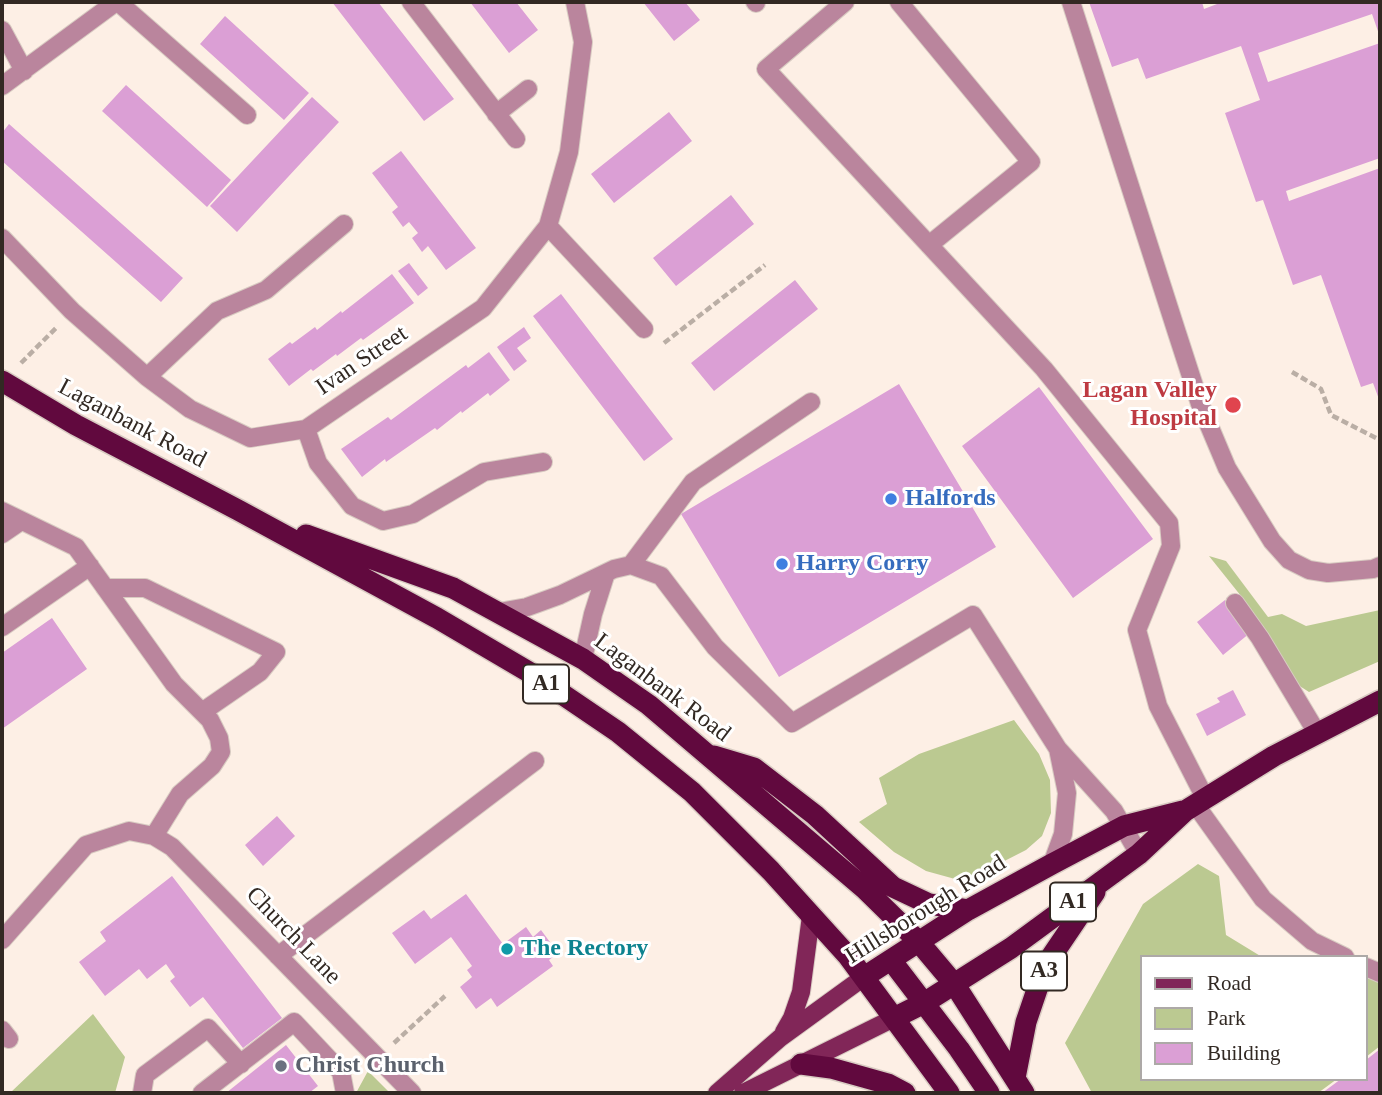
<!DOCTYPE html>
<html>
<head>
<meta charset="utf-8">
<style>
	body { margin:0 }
	#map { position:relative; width:1382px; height:1095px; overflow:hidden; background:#fdefe5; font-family:"Times New Roman",serif }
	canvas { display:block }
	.frame { position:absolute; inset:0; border:4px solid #322923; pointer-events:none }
	.legend { position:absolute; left:1140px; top:955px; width:228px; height:126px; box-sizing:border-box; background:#fff; border:2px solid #ada9a7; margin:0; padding:9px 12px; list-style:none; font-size:21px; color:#322923 }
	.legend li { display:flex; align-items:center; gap:14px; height:35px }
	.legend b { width:35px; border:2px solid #ada9a7 }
</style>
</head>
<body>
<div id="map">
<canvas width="1382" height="1095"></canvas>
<div class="frame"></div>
<ul class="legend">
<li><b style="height:9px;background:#812658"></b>Road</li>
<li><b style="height:19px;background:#bbc991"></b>Park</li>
<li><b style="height:19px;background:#db9fd5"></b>Building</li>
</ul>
</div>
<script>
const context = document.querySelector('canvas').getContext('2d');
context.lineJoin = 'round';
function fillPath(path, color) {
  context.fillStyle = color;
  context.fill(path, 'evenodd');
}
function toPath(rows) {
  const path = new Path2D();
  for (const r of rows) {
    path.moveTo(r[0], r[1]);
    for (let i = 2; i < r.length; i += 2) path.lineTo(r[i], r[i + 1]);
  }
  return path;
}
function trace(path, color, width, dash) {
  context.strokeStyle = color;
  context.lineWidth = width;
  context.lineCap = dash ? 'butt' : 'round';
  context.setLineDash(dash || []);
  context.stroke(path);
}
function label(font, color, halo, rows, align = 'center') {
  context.font = font + ' "Times New Roman",serif';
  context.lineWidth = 6;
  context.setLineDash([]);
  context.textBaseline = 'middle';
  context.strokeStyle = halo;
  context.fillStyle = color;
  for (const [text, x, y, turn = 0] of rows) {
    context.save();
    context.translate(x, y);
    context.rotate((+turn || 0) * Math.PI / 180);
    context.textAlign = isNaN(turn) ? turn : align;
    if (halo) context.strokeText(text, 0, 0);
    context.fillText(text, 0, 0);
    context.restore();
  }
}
fillPath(toPath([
	[1209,556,1226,561,1268,617,1282,614,1306,626,1380,610,1380,661,1309,692,1295,683,1241,596],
	[1014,720,1039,754,1050,780,1051,813,1042,836,1026,850,979,874,955,879,926,871,894,852,859,822,887,804,879,778,919,754],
	[1198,864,1219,876,1226,935,1262,957,1142,957,1142,1079,1337,1079,1318,1093,1092,1093,1065,1043,1143,904],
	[1366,977,1380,983,1380,1046,1366,1057],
	[93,1014,125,1057,115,1093,10,1093],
	[368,1071,390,1093,356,1093]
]), '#bbc991');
fillPath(toPath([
	[332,2,378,2,454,99,424,121],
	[470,2,516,2,538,30,509,53],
	[643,2,685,2,700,20,674,41],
	[1089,2,1202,2,1204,9,1217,4,1216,2,1380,2,1380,37,1372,14,1258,53,1268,82,1380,43,1380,158,1286,191,1289,201,1380,168,1380,402,1373,383,1361,387,1321,275,1293,285,1263,200,1256,202,1225,113,1260,100,1241,46,1146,79,1138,58,1112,67],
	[225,16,309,93,284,120,200,44],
	[126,85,231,180,207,207,102,111],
	[312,97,339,122,237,232,210,206],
	[669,112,692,141,614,203,591,174],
	[9,124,183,278,161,302,2,161,2,133],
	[401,151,476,248,446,270,428,246,422,252,412,238,418,233,409,222,403,227,392,212,398,207,372,173],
	[731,195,754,224,676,286,653,258],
	[409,263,428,288,418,296,398,271],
	[392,274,414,303,363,340,361,338,337,356,336,354,313,371,311,369,289,386,268,359,290,342,292,344,315,327,317,330,341,311,342,313],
	[795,280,818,309,714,391,691,363],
	[561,294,673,439,644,461,533,316],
	[524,327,531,338,517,348,527,361,514,371,497,347],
	[489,352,510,380,490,396,488,393,462,413,461,411,437,430,435,428,386,462,385,459,362,477,341,449,388,417,391,420,466,365,468,368],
	[899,384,996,547,779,677,681,514],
	[1039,387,1153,539,1073,598,962,446],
	[1225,600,1250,633,1223,655,1197,622],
	[52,618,87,669,2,729,2,653],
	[1233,690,1246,715,1207,736,1196,714,1220,702,1217,698],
	[277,816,295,836,263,866,245,845],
	[172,876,282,1018,243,1048,203,997,190,1007,170,981,175,977,166,964,147,979,139,969,105,996,79,962,106,941,100,932],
	[466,894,503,944,526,927,533,937,541,930,558,953,549,960,553,966,497,1007,491,998,476,1009,460,987,472,977,467,970,472,966,451,937,415,964,392,933,424,910,431,919],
	[286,1045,318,1086,309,1093,226,1093],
	[1380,1049,1380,1093,1322,1093,1341,1079,1366,1079,1366,1060]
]), '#db9fd5');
const minor = toPath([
	[118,2,247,115],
	[411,2,516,139],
	[755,2,756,3],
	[845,2,766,69,1044,369,1169,523,1171,546,1137,630,1158,706,1205,798],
	[899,2,1031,162,929,245],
	[1071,2,1177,333,1200,404,1227,468,1272,541,1289,560,1309,570,1328,573,1373,569,1380,566],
	[2,30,24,71],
	[2,86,116,2],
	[496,114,528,89],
	[548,226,644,329],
	[2,238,72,311,147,377,190,409,250,438,306,429,483,308,548,226,569,152,583,42,575,2],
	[147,377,217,311,266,290,344,224],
	[306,429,318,463,352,506,383,521,413,514,484,472,543,462],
	[2,511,76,547,174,684,210,720,219,738,221,752,212,766,180,794,154,836],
	[2,534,21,521],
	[631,565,693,482,811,402],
	[105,588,145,588,276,652,260,672,202,712],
	[1235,603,1260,638,1317,733],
	[499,612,527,607,560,595,614,569,631,565,661,576,715,647,792,723,973,615,1058,749,1114,811,1139,854],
	[2,627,90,566],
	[583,659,593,614,606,573],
	[1195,804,1263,899,1312,941,1345,957],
	[1052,864,1063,834,1067,793,1058,749],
	[2,940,86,845,129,831,154,836,172,847,412,1093],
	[278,956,535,761],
	[1366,967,1380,973],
	[2,1030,9,1039],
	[142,1093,145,1075,208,1028,241,1064],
	[202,1093,294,1022,341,1072,345,1093]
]);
const major = toPath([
	[784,1032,792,1018,801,992,811,916],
	[717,1093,780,1038,864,977],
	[743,1093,894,1018]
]);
const highway = toPath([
	[2,381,76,425,238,510,437,618,534,675,618,732,692,792,771,871,848,956,949,1093],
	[306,535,453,588,583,659,649,705,865,889,918,941,955,985,1024,1093],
	[714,756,754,768,815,815,893,887,929,904,968,910],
	[891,960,959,1049,989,1093],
	[864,977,968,910,1052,864,1124,826,1183,811],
	[894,1018,924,1003,1011,948,1139,854,1185,811,1274,756,1380,701],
	[801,1064,831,1068,888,1084,905,1093],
	[1015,1078,1026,1022,1045,966,1095,892]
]);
trace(minor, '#d8cbc2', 20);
trace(major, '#d8cbc2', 20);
trace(highway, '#d8cbc2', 24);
trace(toPath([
	[664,343,765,265],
	[21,363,57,327],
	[1292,372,1321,389,1331,415,1380,440],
	[394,1043,445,996]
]), '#baaea5', 4.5, [7, 3.5]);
trace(minor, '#ba859d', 18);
trace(major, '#812658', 18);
trace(highway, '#61093e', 21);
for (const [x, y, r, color] of [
	[1233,405,9,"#e0444e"],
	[891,499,7,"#3f7fe0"],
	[782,564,7,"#3f7fe0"],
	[507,949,7,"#0f9aa8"],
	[281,1066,7,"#6b7280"]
]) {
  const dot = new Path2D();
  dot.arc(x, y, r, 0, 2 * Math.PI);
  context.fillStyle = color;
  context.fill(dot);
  trace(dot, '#fff', 2.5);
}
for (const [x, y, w] of [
	[546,684,46],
	[1073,902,46],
	[1044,971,46]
]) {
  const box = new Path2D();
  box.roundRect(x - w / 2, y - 19.5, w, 39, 5);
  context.fillStyle = '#fff';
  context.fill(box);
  trace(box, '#322923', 2);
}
label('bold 23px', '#322923', null, [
	["A1",546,684],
	["A1",1073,902],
	["A3",1044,971]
]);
label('24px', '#322923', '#fff', [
	["Ivan Street",362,361,-34],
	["Laganbank Road",132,424,28],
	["Laganbank Road",662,688,37],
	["Hillsborough Road",926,910,-32],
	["Church Lane",293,936,46]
]);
label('bold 24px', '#be3a42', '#fff', [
	["Lagan Valley",1217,391],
	["Hospital",1217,419]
], 'right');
label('bold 24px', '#366cbe', '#fff', [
	["Halfords",905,499],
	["Harry Corry",796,564]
], 'left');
label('bold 24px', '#0d838f', '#fff', [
	["The Rectory",521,949]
], 'left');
label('bold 24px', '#5b616d', '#fff', [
	["Christ Church",295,1066]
], 'left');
</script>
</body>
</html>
